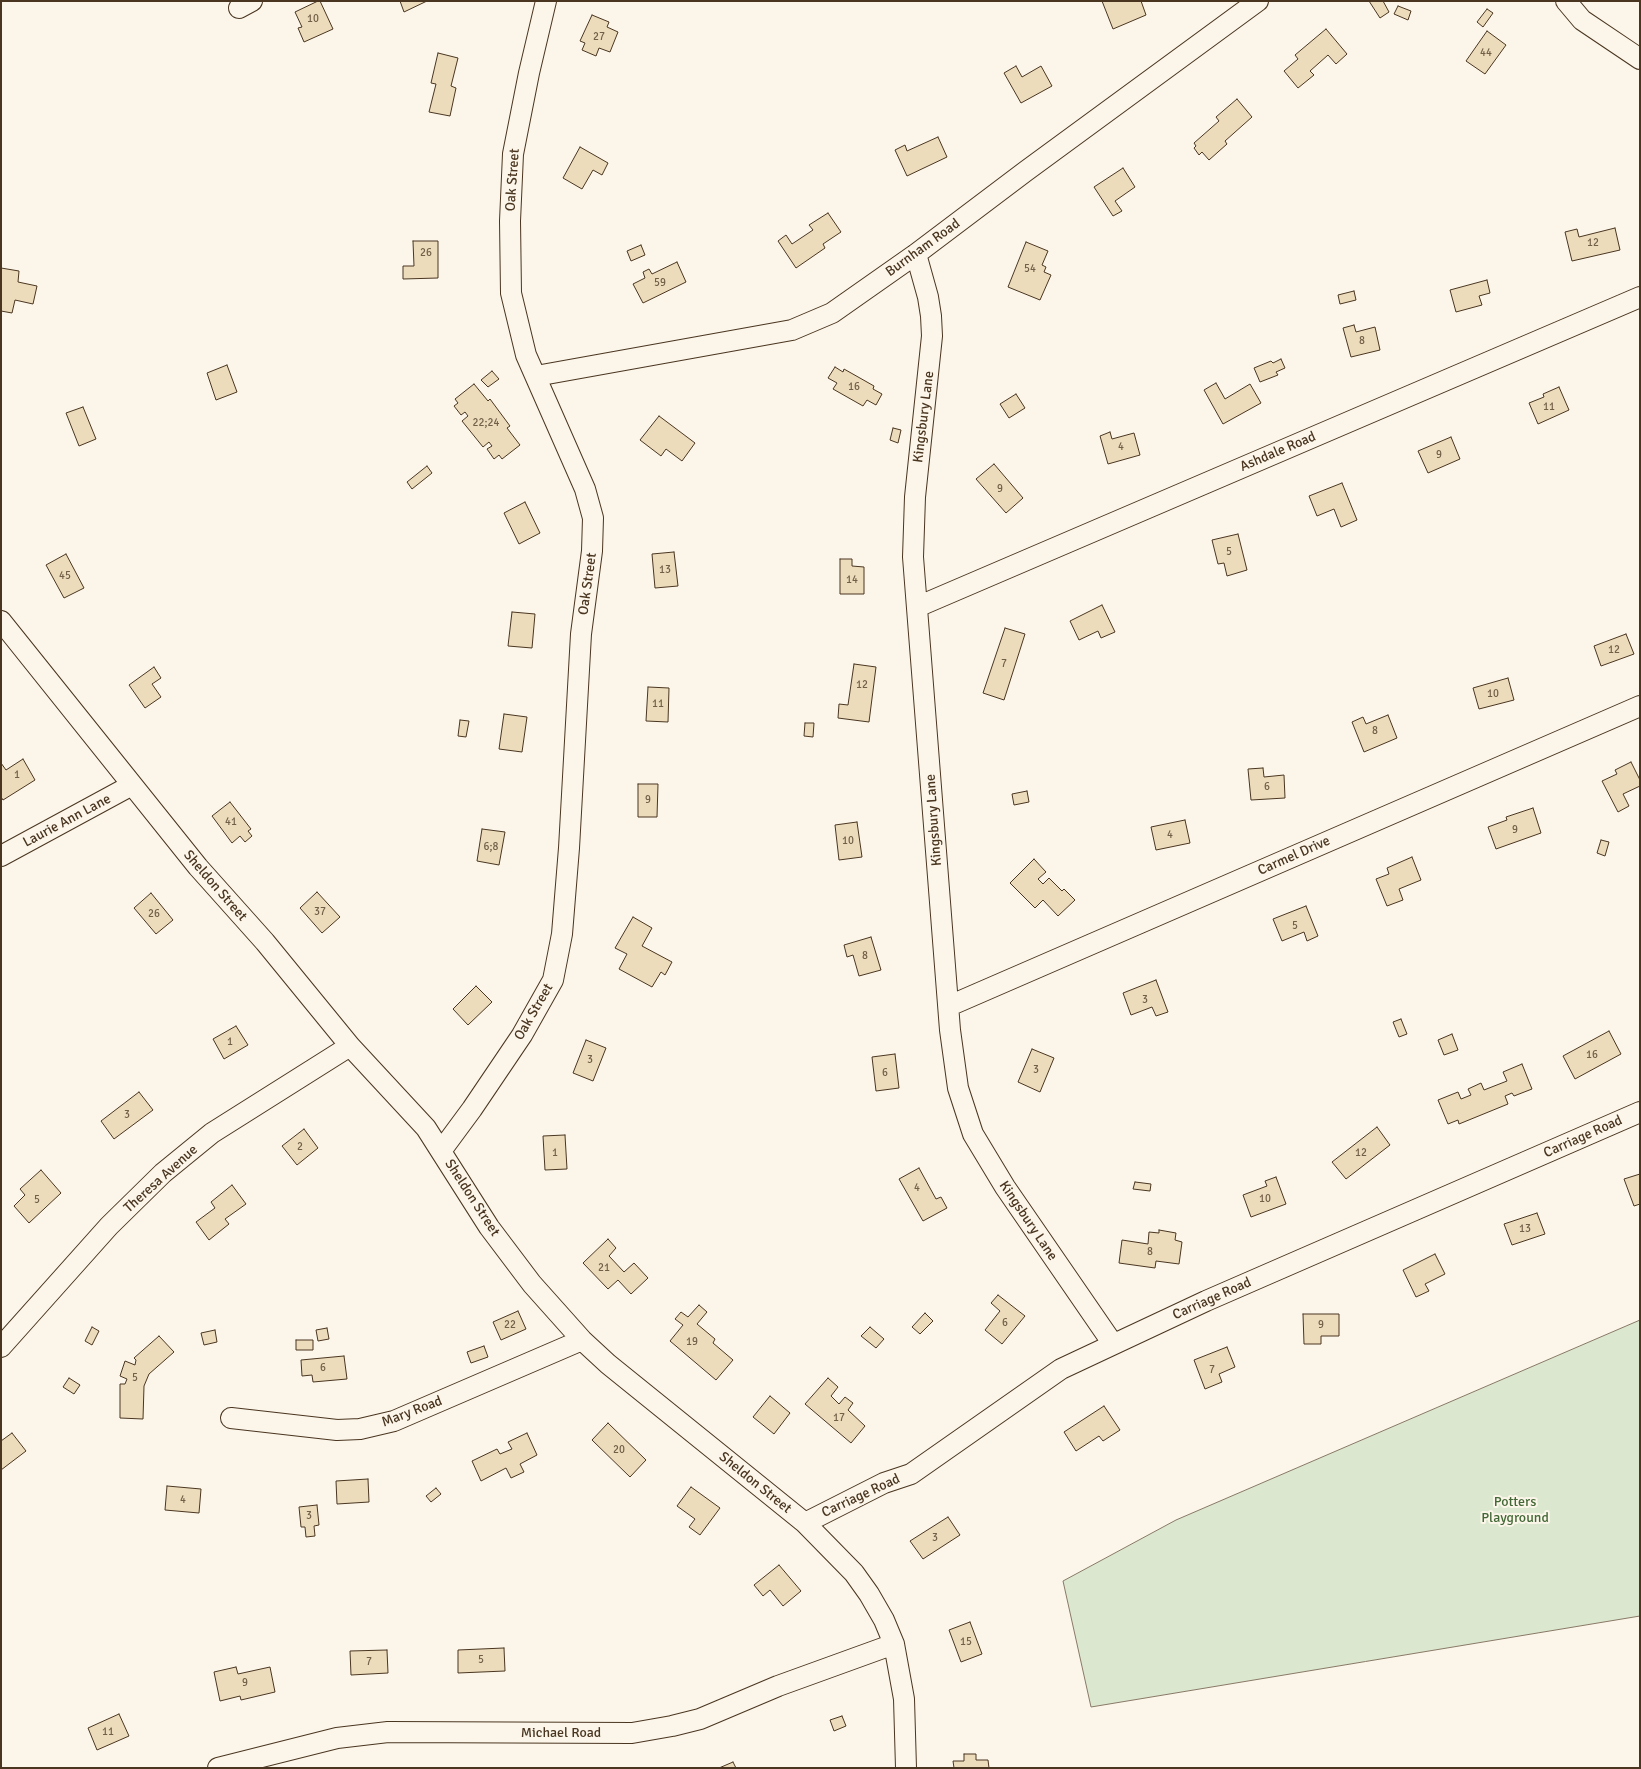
<!DOCTYPE html>
<html>
<head>
<meta charset="utf-8">
<style>
	body { margin:0 }
	#map { position:relative; width:1641px; height:1769px; overflow:hidden; background:#fbf6e9; font-family:Signika,sans-serif }
	canvas { display:block }
	.frame { position:absolute; inset:0; border:2px solid #4a3520; pointer-events:none }
</style>
</head>
<body>
<div id="map">
<canvas width="1641" height="1769"></canvas>
<div class="frame"></div>
</div>
<script>
const context = document.querySelector('canvas').getContext('2d');
context.lineJoin = 'round';
function fillPath(path, color) {
  context.fillStyle = color;
  context.fill(path, 'evenodd');
}
function toPath(rows) {
  const path = new Path2D();
  for (const r of rows) {
    path.moveTo(r[0], r[1]);
    for (let i = 2; i < r.length; i += 2) path.lineTo(r[i], r[i + 1]);
  }
  return path;
}
function trace(path, color, width, dash) {
  context.strokeStyle = color;
  context.lineWidth = width;
  context.lineCap = dash ? 'butt' : 'round';
  context.setLineDash(dash || []);
  context.stroke(path);
}
function label(font, color, halo, rows, align = 'center') {
  context.font = font + ' Signika,sans-serif';
  context.lineWidth = 4;
  context.setLineDash([]);
  context.textBaseline = 'middle';
  context.strokeStyle = halo;
  context.fillStyle = color;
  for (const [text, x, y, turn = 0] of rows) {
    context.save();
    context.translate(x, y);
    context.rotate((+turn || 0) * Math.PI / 180);
    context.textAlign = isNaN(turn) ? turn : align;
    if (halo) context.strokeText(text, 0, 0);
    context.fillText(text, 0, 0);
    context.restore();
  }
}
const green = toPath([
	[1640,1320,1640,1616,1091,1707,1063,1581,1176,1520,1640,1320]
]);
fillPath(green, '#dce7d0');
trace(green, '#887966', 1);
const building = toPath([
	[318,1,320,1,333,29,304,42,298,28,302,27,295,12,318,1],
	[400,1,427,1,404,12,400,1],
	[1102,1,1141,1,1146,15,1113,29,1102,1],
	[1369,1,1383,1,1389,12,1380,18,1369,1],
	[1398,6,1411,11,1408,20,1394,14,1398,6],
	[1487,9,1493,13,1483,27,1477,22,1487,9],
	[592,15,609,22,607,27,618,32,610,52,599,48,596,56,582,50,585,43,580,41,592,15],
	[1326,29,1347,54,1336,64,1328,55,1310,71,1314,75,1298,88,1284,71,1298,59,1295,55,1326,29],
	[1487,31,1506,45,1485,74,1466,61,1487,31],
	[438,53,458,58,451,86,456,88,450,116,429,112,436,84,431,83,438,53],
	[1016,66,1022,77,1041,66,1052,86,1021,103,1004,73,1016,66],
	[1237,99,1252,117,1225,141,1227,144,1209,160,1202,152,1199,155,1194,148,1196,146,1194,143,1219,121,1216,117,1237,99],
	[938,137,947,157,907,176,895,150,905,145,907,151,938,137],
	[580,147,608,163,602,175,593,170,582,189,563,178,580,147],
	[1123,168,1135,187,1115,201,1122,211,1113,216,1094,187,1123,168],
	[828,213,841,232,823,244,825,248,796,268,778,241,786,235,792,244,813,230,809,225,828,213],
	[1615,228,1620,250,1572,261,1565,232,1577,229,1579,237,1615,228],
	[413,241,438,241,438,278,403,279,403,266,414,266,413,241],
	[1026,242,1048,251,1042,265,1046,267,1044,272,1051,275,1040,300,1008,287,1026,242],
	[641,245,645,255,631,261,627,251,641,245],
	[677,262,686,282,643,303,633,284,645,278,643,272,649,269,652,274,677,262],
	[1,268,19,271,18,282,37,286,33,304,15,300,12,313,1,311,1,268],
	[1487,280,1490,293,1479,296,1482,305,1456,312,1450,290,1487,280],
	[1354,291,1356,300,1340,304,1338,295,1354,291],
	[1354,325,1356,332,1375,327,1380,350,1351,357,1343,328,1354,325],
	[1281,359,1285,368,1276,372,1278,375,1260,382,1254,368,1271,361,1273,363,1281,359],
	[227,365,237,392,216,400,207,373,227,365],
	[835,367,843,372,844,369,874,386,873,389,882,394,876,405,867,400,863,406,833,389,837,383,828,378,835,367],
	[492,371,499,379,488,387,481,380,492,371],
	[1216,383,1225,399,1250,384,1261,403,1223,424,1204,390,1216,383],
	[474,384,488,401,490,399,510,426,507,428,520,445,502,459,499,455,494,459,487,449,492,446,489,442,483,447,462,421,468,416,465,412,461,415,454,406,458,403,455,399,474,384],
	[1559,387,1569,410,1538,424,1529,403,1544,397,1543,394,1559,387],
	[1016,394,1025,408,1009,418,1000,404,1016,394],
	[83,407,96,439,79,446,66,413,83,407],
	[659,416,695,443,682,461,666,449,661,456,640,440,659,416],
	[893,428,901,430,898,443,890,440,893,428],
	[1110,432,1112,439,1134,433,1140,455,1108,464,1100,436,1110,432],
	[1451,437,1460,459,1428,473,1418,451,1451,437],
	[994,464,1023,498,1006,513,976,479,994,464],
	[427,466,432,473,412,489,407,482,427,466],
	[1342,483,1357,520,1341,527,1334,509,1317,516,1309,496,1342,483],
	[525,502,540,533,519,544,504,513,525,502],
	[1238,534,1247,570,1227,576,1224,563,1218,564,1212,540,1238,534],
	[674,552,678,586,655,588,652,554,674,552],
	[66,554,84,588,64,598,46,565,66,554],
	[840,559,852,559,852,566,864,567,864,594,840,594,840,559],
	[1102,605,1115,632,1101,638,1098,631,1079,640,1070,621,1102,605],
	[512,612,535,614,532,648,508,646,512,612],
	[1005,628,1025,634,1004,700,983,693,1005,628],
	[1626,634,1634,654,1601,666,1594,646,1626,634],
	[854,664,876,667,869,722,838,718,839,704,848,705,854,664],
	[154,667,161,678,152,684,161,697,145,708,129,685,154,667],
	[1508,678,1514,700,1479,709,1473,688,1508,678],
	[648,687,669,688,668,722,646,721,648,687],
	[504,714,527,717,522,752,499,749,504,714],
	[1388,715,1397,738,1364,752,1352,722,1363,717,1366,724,1388,715],
	[460,720,469,721,466,737,458,736,460,720],
	[805,723,814,723,813,737,804,736,805,723],
	[23,759,35,780,3,800,1,797,1,763,6,770,23,759],
	[1631,762,1640,780,1640,786,1623,794,1629,806,1618,812,1602,781,1617,774,1615,770,1631,762],
	[1263,768,1264,777,1284,775,1285,798,1251,800,1248,769,1263,768],
	[638,784,658,784,657,817,638,817,638,784],
	[1027,791,1029,802,1014,805,1012,794,1027,791],
	[230,802,251,829,248,831,252,836,245,842,240,836,232,843,212,816,230,802],
	[1533,808,1541,833,1496,849,1488,827,1507,820,1506,817,1533,808],
	[1185,820,1190,843,1156,850,1151,827,1185,820],
	[857,822,862,857,839,860,835,825,857,822],
	[482,829,505,832,499,865,477,861,482,829],
	[1601,840,1609,842,1605,856,1597,853,1601,840],
	[1412,857,1421,880,1399,889,1403,900,1387,906,1376,879,1389,874,1387,868,1412,857],
	[1034,859,1046,872,1038,879,1043,884,1049,878,1062,891,1064,889,1075,900,1058,916,1043,900,1035,908,1010,883,1034,859],
	[317,892,340,917,322,933,300,908,317,892],
	[151,893,173,920,156,934,134,908,151,893],
	[1306,906,1318,936,1307,941,1304,932,1282,941,1273,919,1306,906],
	[633,917,652,928,642,946,672,962,665,975,661,972,652,987,619,969,627,954,615,948,633,917],
	[871,937,881,970,859,976,853,955,847,957,844,945,871,937],
	[1156,980,1168,1012,1156,1016,1152,1007,1131,1015,1123,993,1156,980],
	[476,986,492,1002,468,1025,453,1009,476,986],
	[1401,1019,1407,1034,1399,1037,1393,1022,1401,1019],
	[236,1026,248,1045,224,1059,213,1039,236,1026],
	[1609,1031,1621,1054,1575,1079,1563,1056,1609,1031],
	[1452,1034,1458,1050,1444,1055,1438,1040,1452,1034],
	[586,1040,606,1048,593,1081,573,1073,586,1040],
	[1032,1049,1054,1058,1040,1092,1018,1082,1032,1049],
	[895,1054,899,1088,876,1091,872,1057,895,1054],
	[1522,1064,1532,1089,1514,1096,1512,1093,1505,1096,1508,1104,1459,1124,1458,1120,1448,1124,1438,1100,1458,1092,1461,1099,1471,1095,1468,1089,1481,1083,1484,1090,1507,1081,1503,1072,1522,1064],
	[139,1092,153,1110,114,1139,101,1121,139,1092],
	[1377,1127,1390,1145,1346,1179,1332,1162,1377,1127],
	[304,1129,318,1148,297,1165,282,1146,304,1129],
	[565,1135,567,1169,545,1170,543,1136,565,1135],
	[919,1168,936,1199,941,1197,947,1208,923,1221,899,1179,919,1168],
	[41,1170,61,1193,29,1223,14,1206,25,1195,20,1189,41,1170],
	[1640,1174,1640,1204,1634,1206,1624,1179,1640,1174],
	[1276,1177,1286,1204,1251,1217,1243,1195,1267,1186,1265,1181,1276,1177],
	[1135,1182,1151,1184,1150,1191,1133,1189,1135,1182],
	[232,1185,246,1204,225,1219,229,1224,209,1240,196,1222,215,1208,211,1202,232,1185],
	[1537,1213,1545,1234,1512,1245,1504,1224,1537,1213],
	[1159,1230,1176,1233,1175,1240,1182,1242,1179,1264,1156,1261,1155,1268,1119,1263,1122,1240,1148,1244,1149,1232,1159,1233,1159,1230],
	[608,1239,616,1248,609,1256,624,1272,634,1263,648,1278,631,1294,618,1280,608,1289,583,1263,608,1239],
	[1435,1254,1445,1274,1425,1284,1429,1291,1416,1297,1403,1270,1435,1254],
	[998,1295,1025,1316,1002,1344,985,1330,1000,1311,991,1303,998,1295],
	[699,1305,707,1312,697,1324,715,1339,713,1343,733,1360,716,1380,670,1341,683,1325,675,1319,681,1312,688,1317,699,1305],
	[518,1311,526,1329,501,1340,493,1322,518,1311],
	[925,1313,933,1321,920,1334,912,1327,925,1313],
	[1303,1314,1339,1314,1339,1336,1321,1336,1321,1344,1304,1344,1303,1314],
	[92,1327,99,1331,92,1345,85,1341,92,1327],
	[870,1327,884,1339,876,1348,861,1336,870,1327],
	[327,1328,329,1339,318,1341,316,1330,327,1328],
	[215,1330,217,1342,204,1345,201,1333,215,1330],
	[159,1336,174,1352,149,1374,144,1386,143,1419,120,1418,120,1384,125,1384,127,1379,120,1376,125,1361,135,1365,136,1360,134,1358,159,1336],
	[296,1340,313,1340,313,1350,296,1350,296,1340],
	[484,1346,488,1357,471,1363,467,1352,484,1346],
	[1227,1347,1235,1367,1219,1374,1222,1382,1205,1389,1194,1360,1227,1347],
	[344,1356,347,1379,313,1382,312,1375,302,1376,301,1360,344,1356],
	[69,1378,80,1385,74,1394,63,1387,69,1378],
	[828,1378,838,1387,831,1396,839,1404,845,1397,853,1403,848,1410,865,1426,851,1443,805,1404,828,1378],
	[770,1396,790,1413,774,1434,753,1417,770,1396],
	[1104,1406,1120,1430,1103,1441,1099,1436,1076,1451,1064,1432,1104,1406],
	[608,1423,646,1460,630,1477,592,1440,608,1423],
	[12,1433,26,1451,1,1470,1,1441,12,1433],
	[527,1433,537,1455,520,1464,524,1472,511,1478,506,1468,481,1481,472,1461,497,1449,500,1454,512,1449,508,1442,527,1433],
	[368,1479,369,1502,337,1504,336,1481,368,1479],
	[167,1486,201,1489,199,1513,165,1510,167,1486],
	[691,1487,720,1508,700,1535,689,1527,695,1519,677,1506,691,1487],
	[436,1488,441,1494,431,1502,426,1496,436,1488],
	[317,1505,319,1525,314,1526,315,1536,306,1537,305,1527,301,1527,299,1507,317,1505],
	[948,1517,960,1535,923,1559,910,1541,948,1517],
	[779,1565,801,1591,783,1606,770,1590,763,1596,754,1585,779,1565],
	[970,1622,982,1654,961,1662,949,1630,970,1622],
	[504,1648,505,1671,458,1673,458,1650,504,1648],
	[387,1650,388,1673,351,1675,350,1651,387,1650],
	[236,1667,238,1674,270,1667,275,1692,241,1700,240,1696,220,1701,214,1672,236,1667],
	[119,1714,129,1736,97,1750,88,1728,119,1714],
	[842,1716,846,1726,834,1731,830,1720,842,1716],
	[964,1754,976,1754,976,1760,988,1760,989,1768,954,1768,953,1761,964,1761,964,1754],
	[733,1762,736,1768,719,1768,733,1762]
]);
fillPath(building, '#ecdcbc');
trace(building, '#4a3520', 1);
const minor = toPath([
	[1566,1,1582,20,1640,59],
	[239,8,252,1],
	[916,254,928,297,931,316,932,336,915,497,913,557,950,1030,958,1088,973,1134,1005,1187,1113,1344],
	[536,376,792,330,832,313,916,254,1026,171,1258,1],
	[917,607,1640,297],
	[1,621,198,867,265,942,350,1046,426,1128,489,1227,532,1284,582,1340,608,1364,805,1523,854,1573,869,1594,884,1620,894,1644,904,1699,906,1768],
	[1,856,132,785],
	[949,1006,1640,706],
	[441,1151,472,1109,522,1035,553,980,562,934,569,848,581,634,592,551,593,518,585,489,526,355,511,293,510,221,513,154,529,73,546,1],
	[1,1347,109,1226,163,1173,212,1133,350,1046],
	[231,1418,337,1430,360,1429,394,1421,582,1340],
	[805,1523,884,1483,911,1474,1061,1369,1206,1301,1640,1112],
	[218,1768,337,1738,388,1732,632,1733,672,1726,700,1719,778,1686,894,1644]
]);
trace(minor, '#4a3520', 22);
trace(minor, '#fbf6e9', 20);
label('11px', '#725f47', null, [
	["10",313,19],
	["27",599,37],
	["44",1486,53],
	["12",1593,243],
	["26",426,253],
	["54",1030,269],
	["59",660,283],
	["8",1362,341],
	["16",854,387],
	["11",1549,407],
	["22;24",486,423],
	["4",1121,447],
	["9",1439,455],
	["9",1000,489],
	["5",1229,552],
	["13",665,570],
	["45",65,576],
	["14",852,580],
	["12",1614,650],
	["7",1004,664],
	["12",862,685],
	["10",1493,694],
	["11",658,704],
	["8",1375,731],
	["1",17,775],
	["6",1267,787],
	["9",648,800],
	["41",231,822],
	["9",1515,830],
	["4",1170,835],
	["10",848,841],
	["6;8",491,847],
	["37",320,912],
	["26",154,914],
	["5",1295,926],
	["8",865,956],
	["3",1145,1000],
	["1",230,1042],
	["16",1592,1055],
	["3",590,1060],
	["3",1036,1070],
	["6",885,1073],
	["3",127,1115],
	["2",300,1147],
	["1",555,1153],
	["12",1361,1153],
	["4",917,1188],
	["10",1265,1199],
	["5",37,1200],
	["13",1525,1229],
	["8",1150,1252],
	["21",604,1268],
	["6",1005,1323],
	["22",510,1325],
	["9",1321,1325],
	["19",692,1342],
	["6",323,1368],
	["7",1212,1370],
	["5",135,1378],
	["17",839,1418],
	["20",619,1450],
	["4",183,1500],
	["3",309,1516],
	["3",935,1538],
	["15",966,1642],
	["5",481,1660],
	["7",369,1662],
	["9",245,1683],
	["11",108,1732]
]);
label('14px', '#4a3520', '#fbf6e9', [
	["Oak Street",513,180,-86],
	["Burnham Road",923,248,-36],
	["Kingsbury Lane",924,417,-83],
	["Ashdale Road",1278,452,-23],
	["Oak Street",588,584,-82],
	["Kingsbury Lane",934,820,-94],
	["Laurie Ann Lane",67,821,-28],
	["Carmel Drive",1294,856,-24],
	["Sheldon Street",215,886,49],
	["Oak Street",534,1012,-60],
	["Carriage Road",1583,1137,-24],
	["Theresa Avenue",161,1179,-42],
	["Sheldon Street",472,1198,57],
	["Kingsbury Lane",1028,1221,56],
	["Carriage Road",1212,1299,-24],
	["Mary Road",412,1412,-21],
	["Sheldon Street",755,1483,39],
	["Carriage Road",861,1496,-25],
	["Michael Road",561,1733]
]);
label('14px', '#436837', '#fbf6e9', [
	["Potters",1515,1502],
	["Playground",1515,1518]
]);
</script>
</body>
</html>
